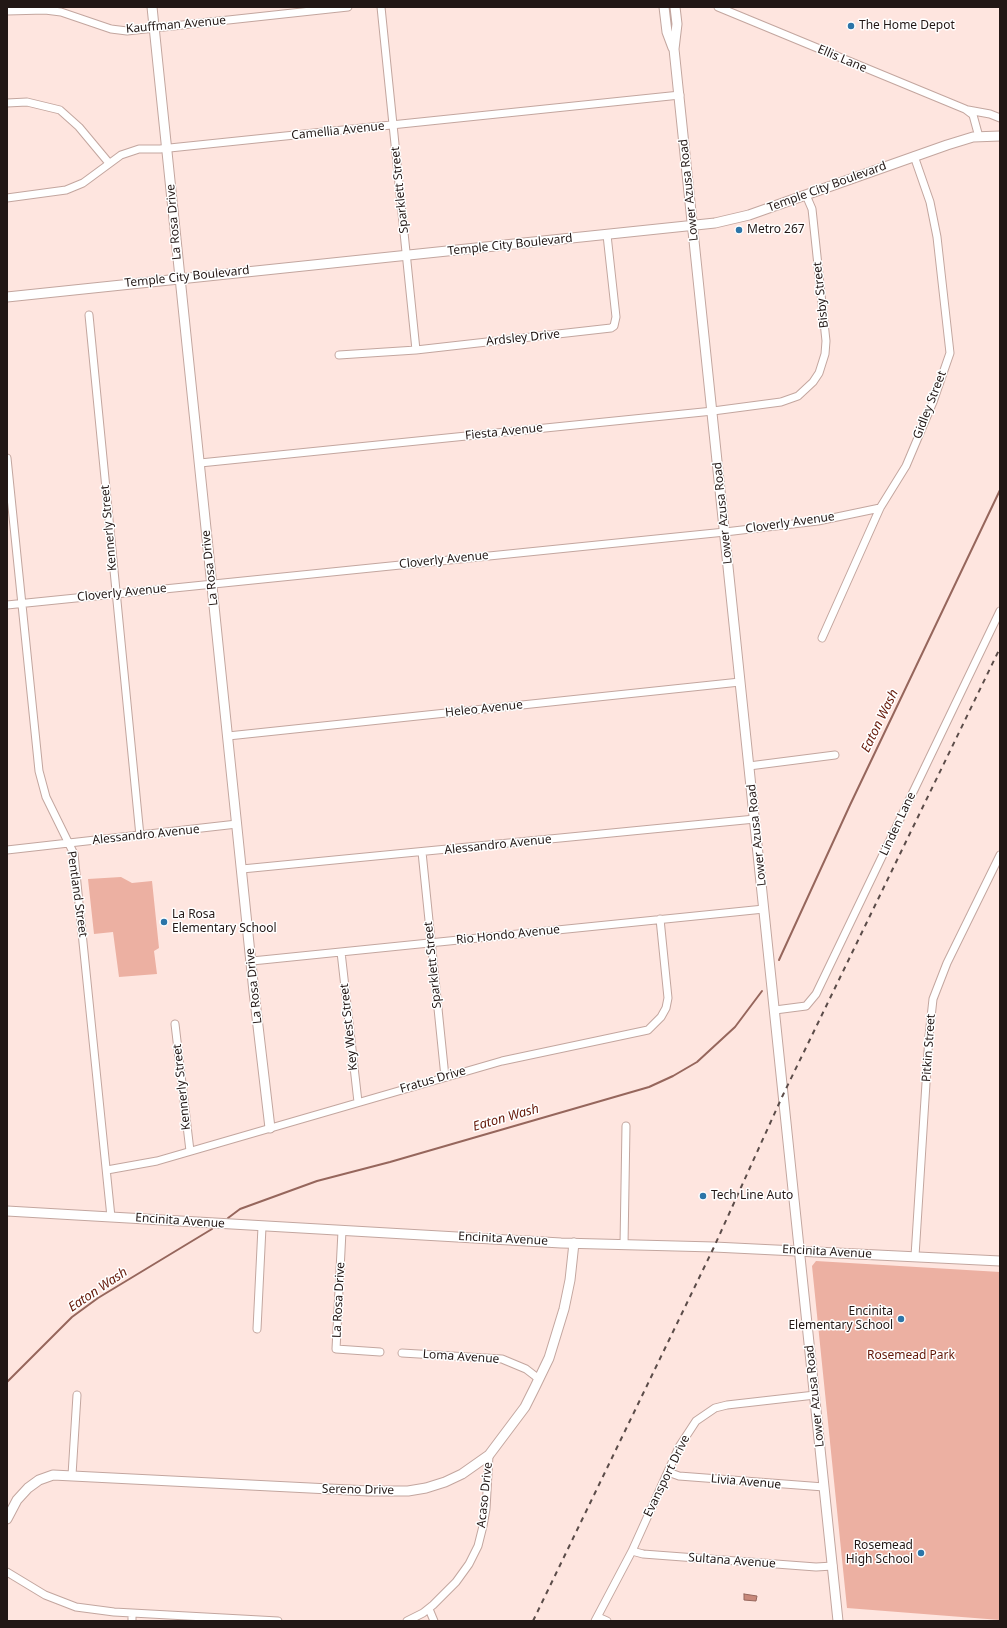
<!DOCTYPE html>
<html>
<head>
<meta charset="utf-8">
<style>
	body { margin:0 }
	#map { position:relative; width:1007px; height:1628px; overflow:hidden; background:#fee5df; font-family:"Noto Sans",sans-serif }
	canvas { display:block }
	.frame { position:absolute; inset:0; border:8px solid #221715; pointer-events:none }
</style>
</head>
<body>
<div id="map">
<canvas width="1007" height="1628"></canvas>
<div class="frame"></div>
</div>
<script>
const context = document.querySelector('canvas').getContext('2d');
context.lineJoin = 'round';
function fillPath(path, color) {
  context.fillStyle = color;
  context.fill(path, 'evenodd');
}
function toPath(rows) {
  const path = new Path2D();
  for (const r of rows) {
    path.moveTo(r[0], r[1]);
    for (let i = 2; i < r.length; i += 2) path.lineTo(r[i], r[i + 1]);
  }
  return path;
}
function trace(path, color, width, dash) {
  context.strokeStyle = color;
  context.lineWidth = width;
  context.lineCap = dash ? 'butt' : 'round';
  context.setLineDash(dash || []);
  context.stroke(path);
}
function label(font, color, halo, rows, align = 'center') {
  context.font = font + ' "Noto Sans",sans-serif';
  context.lineWidth = 3;
  context.setLineDash([]);
  context.textBaseline = 'middle';
  context.strokeStyle = halo;
  context.fillStyle = color;
  for (const [text, x, y, turn = 0] of rows) {
    context.save();
    context.translate(x, y);
    context.rotate((+turn || 0) * Math.PI / 180);
    context.textAlign = isNaN(turn) ? turn : align;
    if (halo) context.strokeText(text, 0, 0);
    context.fillText(text, 0, 0);
    context.restore();
  }
}
fillPath(toPath([
	[121,877,132,883,152,881,159,948,154,951,157,974,119,977,113,932,94,934,88,879],
	[816,1261,1000,1272,1000,1620,847,1608,812,1266]
]), '#ecb0a2');
const water = toPath([
	[744,1594,757,1596,756,1601,744,1600,744,1594]
]);
fillPath(water, '#c8887a');
trace(water, '#96665c', 1);
trace(toPath([
	[779,960,850,805,1000,490],
	[228,1218,240,1209,317,1181,390,1162,649,1087,673,1076,697,1062,735,1027,762,991],
	[7,1382,72,1317,98,1298,212,1229]
]), '#96665c', 2);
const street = toPath([
	[381,7,416,350],
	[718,7,965,109,973,115,979,137],
	[7,11,45,10,61,12,111,29,127,31,348,7],
	[7,103,27,102,60,110,79,127,109,163],
	[968,110,990,114,1000,118],
	[7,198,66,190,83,183,121,155,139,149,160,149,680,95],
	[89,315,140,836],
	[339,355,416,350,611,328,614,326,616,317,607,235],
	[7,458,39,771,46,797,74,854,111,1217],
	[200,463,713,411,781,402,798,396,813,382,819,373,825,354,826,341,812,209,806,195],
	[7,605,725,532,818,521,880,508],
	[822,638,880,508,906,466,933,402,950,353,937,237,930,202,914,156],
	[228,736,740,682],
	[749,766,835,755],
	[7,850,237,824],
	[422,852,445,1077],
	[242,869,755,819],
	[341,952,358,1102],
	[252,961,764,909],
	[775,1010,806,1006,816,994,1000,611],
	[175,1024,190,1151],
	[107,1170,157,1161,502,1061,648,1030,661,1017,666,1008,668,998,660,919],
	[342,1231,336,1349,380,1352],
	[624,1245,626,1126],
	[915,1256,929,1036,933,999,947,963,1000,855],
	[257,1329,262,1227],
	[402,1353,502,1359,526,1369,539,1379],
	[668,1472,679,1476,824,1487],
	[72,1475,77,1395],
	[632,1551,643,1554,816,1567,833,1566],
	[7,1572,45,1595,76,1607,114,1612,278,1621],
	[429,1609,434,1621],
	[598,1617,607,1621],
	[132,1621,132,1613],
	[407,1621,423,1613,433,1605,456,1582,469,1564,478,1546,483,1526,486,1509,489,1455],
	[595,1621,632,1551,679,1447,696,1421,715,1408,727,1405,815,1395]
]);
const secondary = toPath([
	[152,7,254,992,270,1128],
	[664,7,667,32,673,48],
	[675,7,677,24,674,49,838,1621],
	[7,297,715,223,749,215,947,145,973,137,1000,136],
	[7,1211,561,1243,714,1247,1000,1261],
	[7,1519,17,1500,28,1488,39,1480,53,1475,369,1491,408,1491,426,1488,445,1482,462,1474,489,1455,525,1407,535,1387,549,1358,564,1309,570,1280,574,1243]
]);
trace(street, '#c3a69f', 9);
trace(secondary, '#c3a69f', 11);
trace(street, '#fff', 7);
trace(secondary, '#fff', 9);
trace(toPath([
	[533,1621,714,1247,782,1097,1000,648]
]), '#5b4c49', 2, [5, 5]);
for (const [x, y, r, color] of [
	[851,26,4,"#2c75a8"],
	[739,230,4,"#2c75a8"],
	[164,922,4,"#2c75a8"],
	[703,1196,4,"#2c75a8"],
	[901,1319,4,"#2c75a8"],
	[921,1553,4,"#2c75a8"]
]) {
  const dot = new Path2D();
  dot.arc(x, y, r, 0, 2 * Math.PI);
  context.fillStyle = color;
  context.fill(dot);
  trace(dot, '#fff', 1.5);
}
label('12px', '#221715', '#fff', [
	["Kauffman Avenue",176,25,-5],
	["Ellis Lane",842,59,23],
	["Camellia Avenue",338,131,-6],
	["Temple City Boulevard",827,187,-20],
	["Sparklett Street",400,190,-96],
	["Lower Azusa Road",689,190,-96],
	["La Rosa Drive",174,222,-95],
	["Temple City Boulevard",510,245,-6],
	["Temple City Boulevard",187,277,-6],
	["Bisby Street",821,295,-96],
	["Ardsley Drive",523,338,-6],
	["Gidley Street",930,405,-69],
	["Fiesta Avenue",504,432,-6],
	["Lower Azusa Road",723,513,-96],
	["Cloverly Avenue",790,523,-8],
	["Kennerly Street",109,528,-95],
	["Cloverly Avenue",444,560,-6],
	["La Rosa Drive",210,568,-96],
	["Cloverly Avenue",122,593,-6],
	["Heleo Avenue",484,709,-6],
	["Linden Lane",898,824,-65],
	["Alessandro Avenue",146,835,-6],
	["Lower Azusa Road",757,835,-96],
	["Alessandro Avenue",498,845,-6],
	["Pentland Street",77,894,82],
	["Rio Hondo Avenue",508,935,-6],
	["Sparklett Street",433,965,-96],
	["La Rosa Drive",254,986,-96],
	["Key West Street",349,1027,-96],
	["Pitkin Street",929,1048,-86],
	["Fratus Drive",433,1080,-16],
	["Kennerly Street",182,1087,-96],
	["Encinita Avenue",180,1221,4],
	["Encinita Avenue",503,1239,3],
	["Encinita Avenue",827,1252,3],
	["La Rosa Drive",339,1300,-87],
	["Loma Avenue",461,1357,4],
	["Lower Azusa Road",815,1396,-96],
	["Evansport Drive",667,1476,-64],
	["Livia Avenue",746,1482,5],
	["Sereno Drive",358,1490,1],
	["Acaso Drive",485,1495,-84],
	["Sultana Avenue",732,1561,4]
]);
label('12px', '#221715', '#fff', [
	["The Home Depot",859,26],
	["Metro 267",747,230],
	["La Rosa",172,915],
	["Elementary School",172,929],
	["Tech Line Auto",711,1196],
	["Encinita",893,1312,"right"],
	["Elementary School",893,1326,"right"],
	["Rosemead",913,1546,"right"],
	["High School",913,1560,"right"]
], 'left');
label('12px', '#611505', '#fff', [
	["Rosemead Park",911,1356]
]);
label('italic 13px', '#651909', '#fff', [
	["Eaton Wash",880,721,-64],
	["Eaton Wash",506,1118,-16],
	["Eaton Wash",98,1290,-34]
]);
</script>
</body>
</html>
